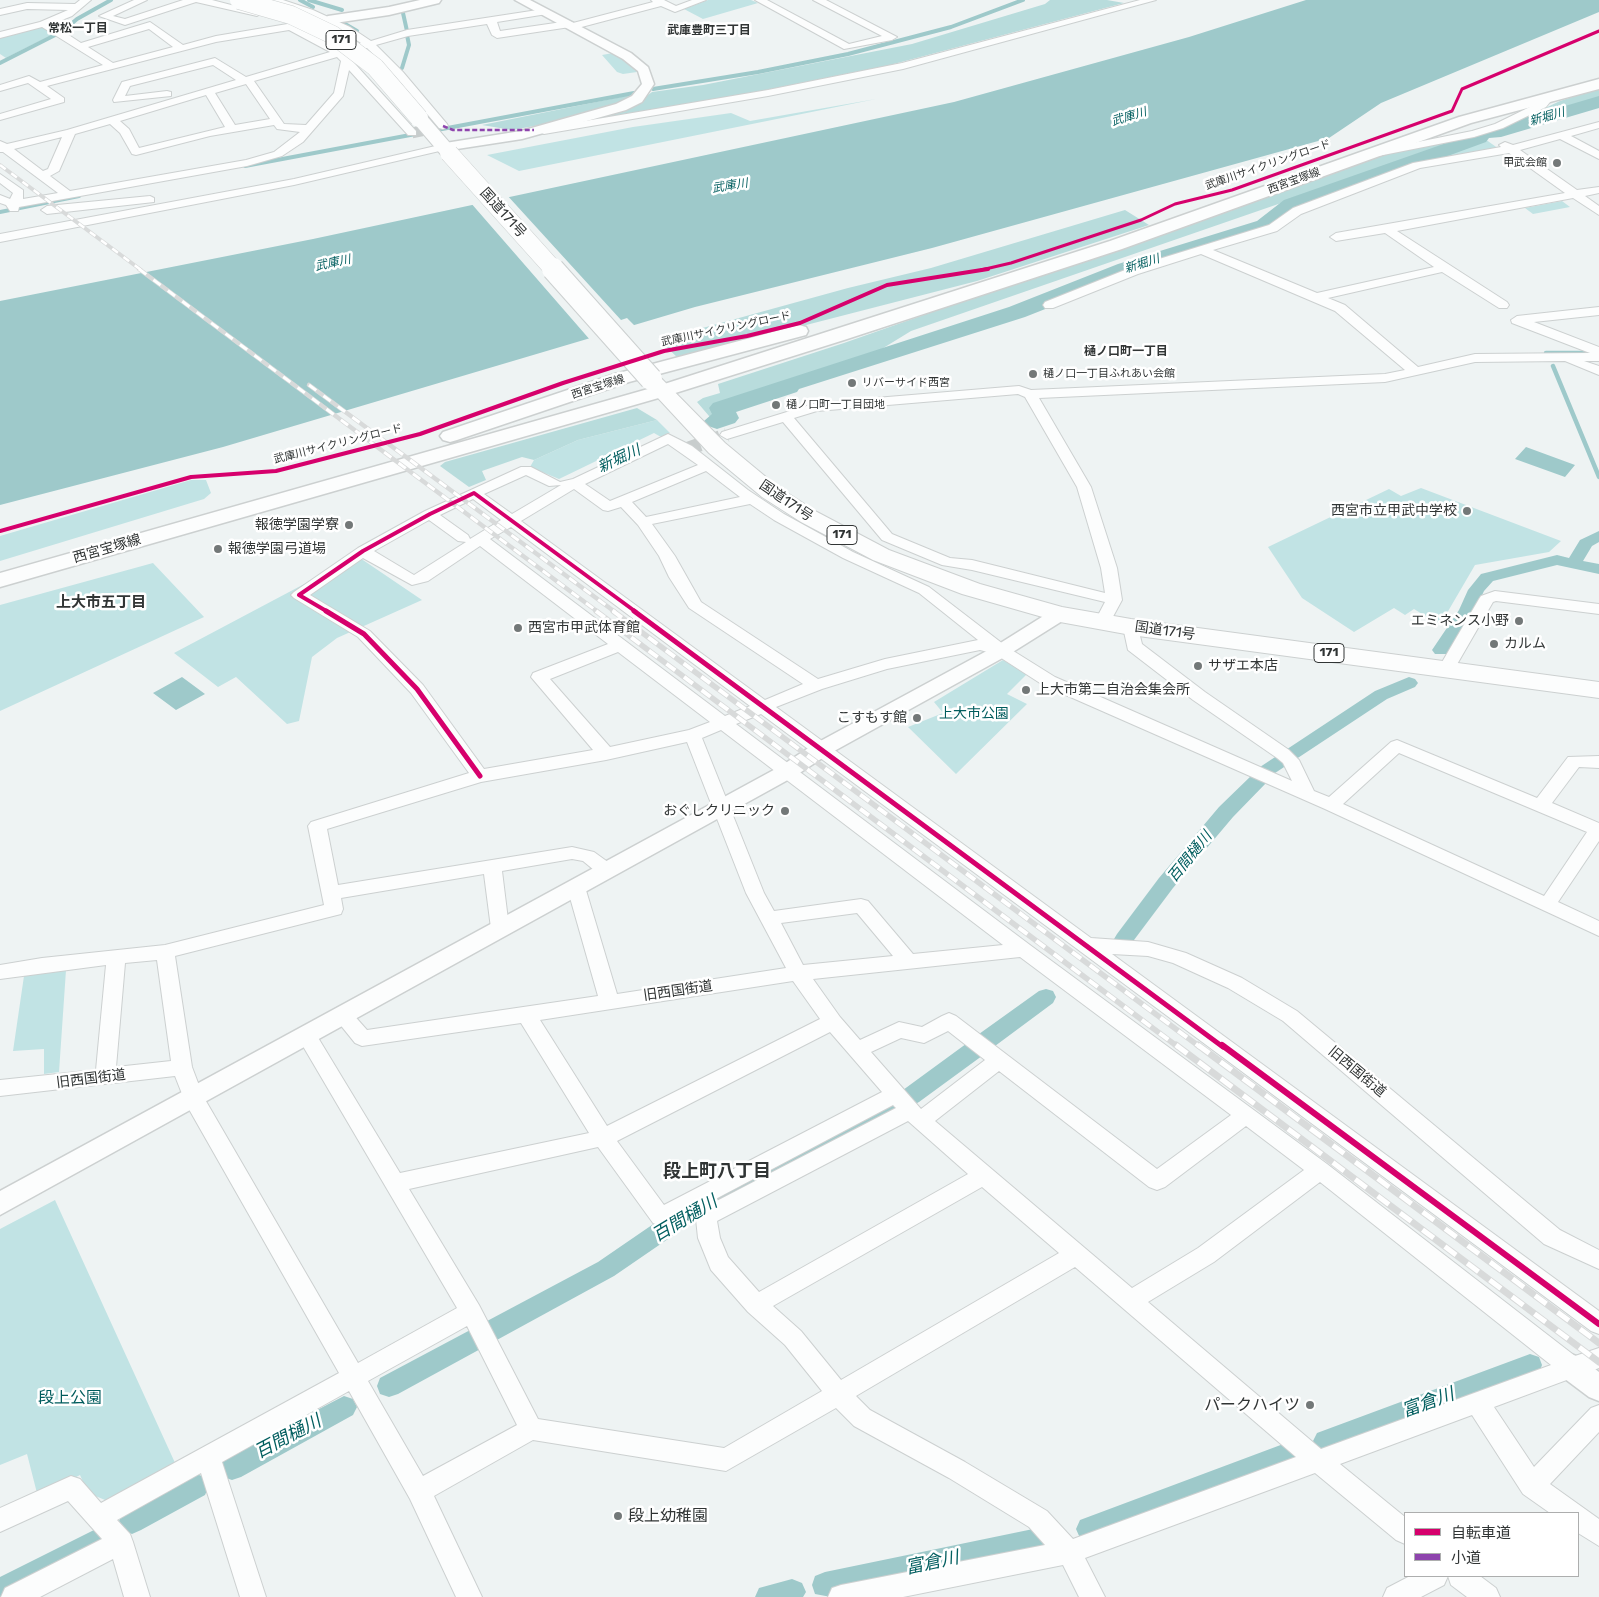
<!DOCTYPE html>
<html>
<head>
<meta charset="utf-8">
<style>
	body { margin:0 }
	#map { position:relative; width:1599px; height:1597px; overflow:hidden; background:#eef3f3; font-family:Rubik,"Noto Sans JP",sans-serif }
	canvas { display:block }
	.legend { position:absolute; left:1404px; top:1512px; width:175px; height:65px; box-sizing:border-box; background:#fff; border:1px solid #adaeae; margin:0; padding:6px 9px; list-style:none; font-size:15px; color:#313535 }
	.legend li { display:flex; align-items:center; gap:10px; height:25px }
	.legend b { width:25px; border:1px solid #adaeae }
</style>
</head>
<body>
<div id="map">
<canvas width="1599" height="1597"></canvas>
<ul class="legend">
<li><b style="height:6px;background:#d6006c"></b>自転車道</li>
<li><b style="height:6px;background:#8e44ad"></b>小道</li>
</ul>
</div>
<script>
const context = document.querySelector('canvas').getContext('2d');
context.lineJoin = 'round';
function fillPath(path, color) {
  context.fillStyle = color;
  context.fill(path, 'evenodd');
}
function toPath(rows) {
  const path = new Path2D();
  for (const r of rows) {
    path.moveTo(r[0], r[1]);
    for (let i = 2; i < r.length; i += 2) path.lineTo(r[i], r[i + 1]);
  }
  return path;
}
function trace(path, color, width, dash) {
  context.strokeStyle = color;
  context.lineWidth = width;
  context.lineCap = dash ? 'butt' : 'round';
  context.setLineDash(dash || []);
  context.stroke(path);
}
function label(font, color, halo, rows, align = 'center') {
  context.font = font + ' Rubik,"Noto Sans JP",sans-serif';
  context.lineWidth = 5;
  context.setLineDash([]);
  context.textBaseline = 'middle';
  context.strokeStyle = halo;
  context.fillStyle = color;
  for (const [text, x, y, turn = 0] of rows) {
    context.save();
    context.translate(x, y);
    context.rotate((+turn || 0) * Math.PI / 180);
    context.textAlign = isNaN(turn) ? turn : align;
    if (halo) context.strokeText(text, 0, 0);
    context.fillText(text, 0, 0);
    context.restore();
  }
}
fillPath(toPath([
	[708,0,751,0,758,3,703,19,684,9],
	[37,27,44,28,53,34,6,58,0,54,0,37],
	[613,53,635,68,637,72,623,74,617,72,602,55],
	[876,99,519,171,487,155,633,127,731,113,750,121],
	[1485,139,1499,149,1453,156,1444,151],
	[1562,201,1570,207,1533,214,1525,208],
	[657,420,670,433,661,437,654,433,559,479,530,467,534,460,578,440],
	[191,480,206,480,211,493,204,499,0,561,0,536],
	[1421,488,1561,541,1549,552,1475,565,1440,625,1414,609,1405,615,1394,608,1354,632,1302,598,1268,547,1389,489,1401,496],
	[357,556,422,600,337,638,312,657,299,721,287,724,236,677,218,687,174,653],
	[153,563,204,617,0,711,0,605],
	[1003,660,1027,674,1007,694,1027,704,956,774,908,727,943,713,934,702],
	[66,970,59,1072,44,1074,44,1049,13,1051,24,976],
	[55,1200,176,1465,110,1502,88,1493,80,1475,38,1497,27,1454,0,1465,0,1229]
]), '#c1e3e4');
fillPath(toPath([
	[1050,0,1107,0,1124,3,890,65,731,97,612,116,608,114,639,102,652,92,703,85,912,44,1045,4],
	[1599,88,1599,100,1525,122,1520,120,1560,101],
	[631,95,620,105,540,125,512,130,482,125],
	[1455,141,1458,143,1441,149,1453,156,1394,164,911,331,867,358,753,395,715,423,697,402,703,398,720,393,718,384,844,343,1373,157],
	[1125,210,1149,225,977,281,678,358,659,340,848,288,931,268],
	[637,408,657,420,578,440,534,460,522,457,482,471,486,480,469,487,440,466,445,462]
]), '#b8dcdc');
fillPath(toPath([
	[1306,0,1599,0,1599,12,1381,103,1329,138,932,248,695,307,223,447,0,505,0,301,313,239,954,102,1189,37],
	[1526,447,1575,465,1565,477,1515,459],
	[182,677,205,694,176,710,153,693]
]), '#9ec9ca');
fillPath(toPath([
	[506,194,621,320,627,318,636,327,591,341,470,202]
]), '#eef3f3');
trace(toPath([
	[300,0,313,7],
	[309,0,342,10],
	[403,13,407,31],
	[340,21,357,31],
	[0,63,63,31,77,19,111,0],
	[402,68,409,45,407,35],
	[653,89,758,72,848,54,951,27,1023,0],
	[245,166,634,93],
	[0,212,79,196]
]), '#9ec9ca', 4);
trace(toPath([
	[1546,353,1599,353],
	[1553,366,1599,477]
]), '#9ec9ca', 4.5);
fillPath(toPath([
	[1599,531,1599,542,1592,546,1583,561,1599,564,1599,574,1557,565,1493,581,1484,591,1475,610,1447,654,1435,654,1432,650,1459,610,1468,590,1481,574,1557,555,1569,558,1580,540,1599,531],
	[1409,677,1415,679,1418,683,1415,687,1387,699,1269,777,1267,782,1233,817,1173,888,1131,944,1124,946,1117,944,1114,939,1117,934,1159,878,1219,807,1253,774,1258,772,1260,767,1375,691,1409,677],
	[1046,989,1053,991,1056,997,1053,1003,995,1046,988,1048,986,1053,919,1102,684,1228,614,1276,398,1394,389,1397,380,1394,377,1386,380,1378,598,1262,668,1214,903,1090,970,1041,977,1039,979,1034,1039,991,1046,989],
	[1530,1354,1539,1357,1542,1365,1539,1373,1326,1453,1317,1449,1313,1441,1317,1433,1530,1354],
	[344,1396,353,1399,357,1407,353,1415,241,1477,232,1480,223,1477,219,1468,223,1459,344,1396],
	[1286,1443,1295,1447,1299,1455,1295,1463,1089,1542,1080,1538,1076,1529,1080,1520,1286,1443],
	[196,1474,205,1477,209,1486,205,1495,141,1530,132,1534,123,1530,119,1521,123,1512,196,1474],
	[98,1528,107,1532,111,1541,107,1550,16,1597,0,1597,0,1577,98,1528],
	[1038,1528,1047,1532,1051,1541,1047,1550,1038,1554,831,1597,815,1594,812,1585,815,1576,825,1572,1038,1528],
	[792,1579,802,1583,806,1592,803,1597,755,1597,759,1588,792,1579]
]), '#9ec9ca');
fillPath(toPath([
	[1599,96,1599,108,1501,137,1489,138,1486,142,1300,210,1273,231,1134,274,1025,317,799,389,797,392,736,412,739,418,735,423,717,429,708,426,704,421,712,414,709,408,713,403,1009,307,1118,264,1257,221,1284,200,1472,134,1484,133,1487,129,1599,96]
]), '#9ec9ca');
trace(toPath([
	[412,133,443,126]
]), '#c8cdcd', 11, [11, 5.5]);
trace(toPath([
	[687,449,727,435]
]), '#c8cdcd', 14, [14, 7]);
const minor = toPath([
	[80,0,91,0,72,16,52,24,81,43,150,22,183,45,216,36,317,19,268,0,283,0,313,10,350,27,371,41,407,30,544,9,547,10,547,14,497,22,500,31,569,21,573,23,653,2,651,0,664,0,676,6,692,0,706,0,675,12,661,6,574,29,570,27,497,38,492,35,487,24,408,36,376,45,403,72,447,124,448,126,443,129,439,128,395,76,367,48,346,54,416,131,416,135,408,135,349,70,343,96,303,142,282,156,247,166,19,207,18,211,10,211,6,205,0,203,0,195,10,199,13,193,0,183,0,174,23,190,23,199,58,193,3,152,0,152,0,141,7,144,67,130,236,80,213,65,130,86,125,96,167,91,171,92,171,96,114,102,113,100,122,82,215,58,246,77,330,52,289,30,216,42,47,86,64,98,64,102,0,120,0,114,51,99,28,83,0,91,0,85,29,76,40,82,103,65,42,27,0,38,0,32,40,22,68,10,27,9,0,15,0,9,27,3,75,4,80,0],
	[323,22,342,31,361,43,340,49,301,28,323,22],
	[149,29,173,47,113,63,88,47,149,29],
	[337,57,341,61,334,93,306,125,284,124,254,81,337,57],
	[246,84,270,119,235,125,215,93,246,84],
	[206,95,225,127,139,148,129,129,120,121,206,95],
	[110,124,120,133,132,154,136,155,210,136,274,125,277,129,300,132,274,152,246,160,70,191,50,176,59,171,75,134,110,124],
	[62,137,48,169,43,171,14,149,62,137],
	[134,0,147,0,113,16,125,19,183,0,212,0,262,13,257,16,196,2,125,25,99,16,134,0],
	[755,0,767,0,849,44,882,36,813,0,826,0,897,37,892,40,844,49,755,0],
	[1140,0,1156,0,903,69,768,96,544,134,538,131,544,128,768,90,902,63,1140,0],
	[1549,94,1554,97,1546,107,1503,128,1474,137,1378,156,1372,153,1378,150,1472,131,1495,124,1538,103,1549,94],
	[1599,122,1599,128,1571,136,1599,151,1599,159,1560,139,1520,150,1577,190,1599,187,1599,193,1585,196,1599,206,1599,215,1573,198,1397,231,1507,302,1509,305,1507,308,1499,308,1442,272,1328,298,1345,305,1418,367,1475,354,1590,353,1512,323,1511,320,1517,316,1599,307,1599,315,1534,322,1599,347,1599,361,1584,361,1599,366,1599,375,1565,361,1475,362,1385,382,1039,398,1091,487,1117,568,1122,600,1109,624,1097,624,1095,621,1105,602,972,570,942,565,882,540,783,422,727,439,720,435,722,432,816,403,1019,386,1031,390,1385,374,1405,370,1335,311,1201,254,1138,274,1053,308,1045,308,1043,305,1045,302,1130,268,1269,225,1293,208,1413,163,1501,147,1499,145,1505,142,1513,145,1599,122],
	[1509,153,1565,193,1336,233,1330,237,1336,241,1385,233,1434,267,1317,293,1213,250,1277,231,1301,214,1420,168,1509,153],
	[1018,394,1025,397,1077,487,1101,568,1105,593,972,560,950,558,892,534,794,418,817,411,1018,394],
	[444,144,448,145,448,149,294,185,0,242,0,234,294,179,444,144],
	[150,196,154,198,154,202,47,214,41,210,47,206,150,196],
	[668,434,692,446,748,490,784,514,853,552,929,587,1007,647,1055,677,1292,781,1283,763,1277,758,1193,700,1128,650,1123,627,1131,622,1137,624,1142,644,1205,692,1289,750,1299,760,1314,791,1329,797,1391,742,1397,740,1537,798,1568,757,1599,756,1599,768,1579,767,1552,803,1599,823,1599,841,1558,902,1599,921,1599,936,1325,809,1043,685,995,654,980,650,887,669,822,689,776,707,1091,938,1148,942,1186,953,1242,978,1297,1011,1560,1230,1599,1250,1599,1269,1544,1244,1283,1021,1228,988,1173,963,1148,956,1112,954,1599,1311,1599,1334,1591,1331,761,714,736,724,1030,945,1327,1164,1575,1356,1599,1348,1599,1368,1494,1407,1534,1467,1591,1408,1599,1405,1599,1432,1550,1484,1599,1519,1599,1546,1578,1533,1578,1513,1550,1513,1523,1494,1472,1415,1340,1464,1405,1517,1405,1544,1396,1540,1315,1473,1085,1558,1105,1597,1079,1597,1063,1565,903,1597,828,1597,832,1588,841,1585,1045,1545,1029,1527,949,1478,854,1426,836,1408,726,1471,533,1440,434,1496,482,1597,456,1597,410,1499,349,1391,222,1462,266,1597,240,1597,201,1473,117,1520,130,1534,133,1542,150,1597,124,1597,113,1559,40,1597,1,1597,5,1588,102,1539,68,1501,0,1532,0,1508,71,1476,80,1479,101,1503,339,1373,186,1104,175,1076,0,1096,0,1080,96,1070,106,965,0,979,0,965,42,958,165,945,324,905,308,826,311,822,469,773,411,693,358,637,294,598,291,595,294,592,358,548,425,511,521,467,531,467,560,482,573,479,668,434],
	[668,444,698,465,610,501,585,484,668,444],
	[706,471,740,497,646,517,632,502,706,471],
	[526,475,549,486,561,485,512,514,484,494,526,475],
	[574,489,603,510,608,511,621,507,638,525,659,556,669,577,689,608,803,684,765,700,521,521,574,489],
	[473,499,501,520,470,539,468,535,440,515,473,499],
	[750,504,774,520,843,558,919,593,978,640,885,659,818,679,701,602,675,556,652,524,750,504],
	[429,520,458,541,466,542,414,575,374,551,429,520],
	[511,527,750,706,725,716,490,539,511,527],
	[480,546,608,644,533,673,531,677,593,750,484,769,423,685,370,631,310,595,363,558,412,585,428,581,480,546],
	[618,652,710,722,689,730,610,747,550,679,618,652],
	[721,730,1003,945,913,954,868,901,861,899,774,911,764,893,702,738,721,730],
	[687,742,746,893,786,968,617,994,585,887,582,882,576,880,570,882,567,887,598,996,367,1030,351,1012,344,1009,337,1012,334,1017,355,1043,362,1046,521,1023,589,1133,400,1173,314,1031,307,1028,300,1031,297,1036,457,1308,358,1363,203,1096,192,1067,175,956,341,914,343,909,341,898,484,874,491,928,493,933,500,935,507,933,509,928,502,871,572,859,583,861,600,875,606,876,612,875,615,870,612,865,594,852,572,847,338,885,327,829,481,782,606,760,687,742],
	[1399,753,1587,832,1544,896,1343,804,1399,753],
	[857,913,893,956,803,965,781,923,857,913],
	[1020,957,1231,1115,1157,1169,956,1016,949,1013,942,1016,922,1027,899,1022,860,1040,840,1017,813,979,1020,957],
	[157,960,171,1061,116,1067,125,963,157,960],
	[793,981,820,1019,607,1126,540,1020,793,981],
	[948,1031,985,1060,921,1109,871,1052,901,1038,924,1043,948,1031],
	[830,1032,882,1092,664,1205,617,1141,830,1032],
	[999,1071,1149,1187,1157,1190,1165,1187,1246,1126,1304,1170,1198,1248,1132,1288,935,1121,999,1071],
	[893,1105,896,1108,709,1205,708,1203,893,1105],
	[908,1121,968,1174,759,1292,728,1257,720,1238,717,1221,908,1121],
	[598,1147,653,1223,661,1226,690,1212,696,1219,698,1238,711,1270,748,1312,785,1345,822,1391,724,1448,538,1419,479,1305,409,1189,598,1147],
	[1320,1182,1551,1365,1321,1449,1148,1302,1214,1262,1320,1182],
	[982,1187,1059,1253,841,1380,801,1331,773,1306,982,1187],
	[1075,1267,1296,1457,1073,1539,1047,1511,965,1462,870,1410,856,1396,1075,1267],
	[467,1326,517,1425,423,1476,368,1381,467,1326],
	[1495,591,1599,604,1599,614,1496,601,1493,602,1452,673,1440,673,1438,669,1479,599,1481,596,1495,591],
	[1410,1576,1480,1576,1496,1588,1500,1597,1467,1597,1451,1585,1448,1576,1444,1585,1421,1597,1383,1597,1387,1588,1410,1576]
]);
const tertiary = toPath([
	[420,0,441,0,439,3,389,15,328,24,322,20,328,16,389,7,420,0],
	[515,0,530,0,631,53,648,67,654,84,642,102,626,110,522,139,444,151,439,150,437,147,439,144,521,131,616,104,632,96,642,84,638,71,623,59,515,0],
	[1060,608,1067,610,1070,614,1067,618,1008,655,827,755,795,776,0,1215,0,1191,781,766,813,745,994,647,1053,610,1060,608],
	[1571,1354,1581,1358,1599,1372,1599,1401,1589,1397,1561,1376,1557,1367,1561,1358,1571,1354]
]);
const secondary = toPath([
	[1599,79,1599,89,1471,123,1122,249,844,340,669,395,0,587,0,573,655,387,1110,241,1459,117,1599,79],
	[799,325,806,327,808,331,806,335,629,382,457,440,450,442,443,440,440,436,443,432,615,374,799,325]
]);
const trunk = toPath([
	[419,113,425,114,455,149,458,153,455,157,443,157,413,122,410,118,413,114,419,113],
	[651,373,658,375,725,443,778,487,817,512,889,550,980,584,1062,607,1131,619,1599,682,1599,698,1131,635,1060,622,962,594,873,560,801,522,762,497,709,453,644,383,640,379,644,375,651,373]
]);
trace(minor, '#ccd0d0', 2);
trace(tertiary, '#ccd0d0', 3);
trace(secondary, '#ccd0d0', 3);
trace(trunk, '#ccd0d0', 2);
fillPath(minor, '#fcfdfd');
fillPath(tertiary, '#fcfdfd');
fillPath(secondary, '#fcfdfd');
fillPath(trunk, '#fcfdfd');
const railFar3 = toPath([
	[0,165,141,270]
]);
const railFar2 = toPath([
	[139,269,598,612],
	[309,385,615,612]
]);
const railFar1 = toPath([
	[596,611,1178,1047],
	[613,611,1200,1047]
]);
const rail = toPath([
	[1176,1045,1599,1362],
	[1198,1045,1599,1343]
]);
trace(railFar3, '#d8dada', 4);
trace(railFar2, '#d8dada', 4.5);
trace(railFar1, '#d8dada', 5.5);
trace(rail, '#d8dada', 7);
trace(railFar3, '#fff', 2.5, [7]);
trace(railFar2, '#fff', 3, [9]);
trace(railFar1, '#fff', 4, [11]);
trace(rail, '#fff', 5, [14]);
const trunkBridgeFar1 = toPath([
	[239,0,291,15,333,35,375,67,419,118],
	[449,153,554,270]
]);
const trunkBridge = toPath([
	[553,269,651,379]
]);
trace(trunkBridgeFar1, '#ccd0d0', 19, []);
trace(trunkBridge, '#ccd0d0', 24, []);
trace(trunkBridgeFar1, '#fcfdfd', 18);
trace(trunkBridge, '#fcfdfd', 22);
trace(toPath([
	[443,126,453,130,534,130]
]), '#8e44ad', 2.5, [5, 2.5]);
trace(toPath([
	[981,270,1011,263,1141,220,1175,204,1232,190,1452,111,1462,89,1599,31]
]), '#d6006c', 3);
trace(toPath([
	[0,531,191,477,276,471,420,434,563,383,664,351,747,336,800,323,887,285,988,269],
	[328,612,299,595,363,551,430,514,474,493,636,612]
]), '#d6006c', 4);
trace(toPath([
	[326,611,364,634,417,689,480,776],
	[634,611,1223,1047]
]), '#d6006c', 5);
trace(toPath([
	[1222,1045,1599,1324]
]), '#d6006c', 6);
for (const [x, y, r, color] of [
	[1557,163,5,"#737878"],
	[1033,374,5,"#737878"],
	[852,383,5,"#737878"],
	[776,405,5,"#737878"],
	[1467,511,5,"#737878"],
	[349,525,5,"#737878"],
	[218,549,5,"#737878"],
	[1519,621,5,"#737878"],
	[518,628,5,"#737878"],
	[1494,644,5,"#737878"],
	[1198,666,5,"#737878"],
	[1026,690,5,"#737878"],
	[917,718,5,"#737878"],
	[785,811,5,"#737878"],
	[1310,1405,5,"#737878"],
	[618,1516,5,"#737878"]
]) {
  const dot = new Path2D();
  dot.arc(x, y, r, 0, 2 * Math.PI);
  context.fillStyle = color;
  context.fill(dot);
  trace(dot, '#fff', 2);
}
label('11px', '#313535', '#fff', [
	["甲武会館",1547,163,"right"],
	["樋ノ口一丁目ふれあい会館",1043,374],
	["リバーサイド西宮",862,383],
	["樋ノ口町一丁目団地",786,405]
], 'left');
label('11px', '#313535', '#fff', [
	["武庫川サイクリングロード",1268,165,-19],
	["西宮宝塚線",1294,181,-20],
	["武庫川サイクリングロード",726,329,-12],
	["西宮宝塚線",598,387,-18],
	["武庫川サイクリングロード",338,444,-14]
]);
label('bold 12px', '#313535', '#fff', [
	["常松一丁目",78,29],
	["武庫豊町三丁目",709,31],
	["樋ノ口町一丁目",1126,352]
]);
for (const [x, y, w] of [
	[341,40,30],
	[842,535,30],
	[1329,653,30]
]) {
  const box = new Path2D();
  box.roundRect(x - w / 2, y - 9.5, w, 19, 4);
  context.fillStyle = '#fff';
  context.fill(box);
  trace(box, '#313535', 1);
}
label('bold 12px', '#313535', null, [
	["171",341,40],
	["171",842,535],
	["171",1329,653]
]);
label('italic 12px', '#035f60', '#fff', [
	["武庫川",1129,117,-17],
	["新堀川",1547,117,-16],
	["武庫川",730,186,-9],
	["武庫川",333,263,-12],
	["新堀川",1142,264,-18]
]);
label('14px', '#313535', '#fff', [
	["国道171号",503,213,48],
	["国道171号",786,501,34],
	["西宮宝塚線",107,549,-16],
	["国道171号",1165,631,8],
	["旧西国街道",678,991,-8],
	["旧西国街道",1357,1072,40],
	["旧西国街道",91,1079,-7]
]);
label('14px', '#313535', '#fff', [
	["西宮市立甲武中学校",1457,511],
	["報徳学園学寮",339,525],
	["報徳学園弓道場",228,549,"left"],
	["エミネンス小野",1509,621],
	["西宮市甲武体育館",528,628,"left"],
	["カルム",1504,644,"left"],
	["サザエ本店",1208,666,"left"],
	["上大市第二自治会集会所",1036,690,"left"],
	["こすもす館",907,718],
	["おぐしクリニック",775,811]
], 'right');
label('14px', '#005c5d', '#fff', [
	["上大市公園",974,714]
]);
label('italic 15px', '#035f60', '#fff', [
	["新堀川",619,459,-25],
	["百間樋川",1190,857,-51]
]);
label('bold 15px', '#313535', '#fff', [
	["上大市五丁目",101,603]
]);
label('16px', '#005c5d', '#fff', [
	["段上公園",70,1398]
]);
label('16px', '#313535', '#fff', [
	["パークハイツ",1300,1405],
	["段上幼稚園",628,1516,"left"]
], 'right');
label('bold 18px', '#313535', '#fff', [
	["段上町八丁目",717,1172]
]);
label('italic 18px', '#035f60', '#fff', [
	["百間樋川",685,1219,-31],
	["富倉川",1428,1403,-20],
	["百間樋川",288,1437,-28],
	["富倉川",932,1563,-12]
]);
</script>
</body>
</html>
